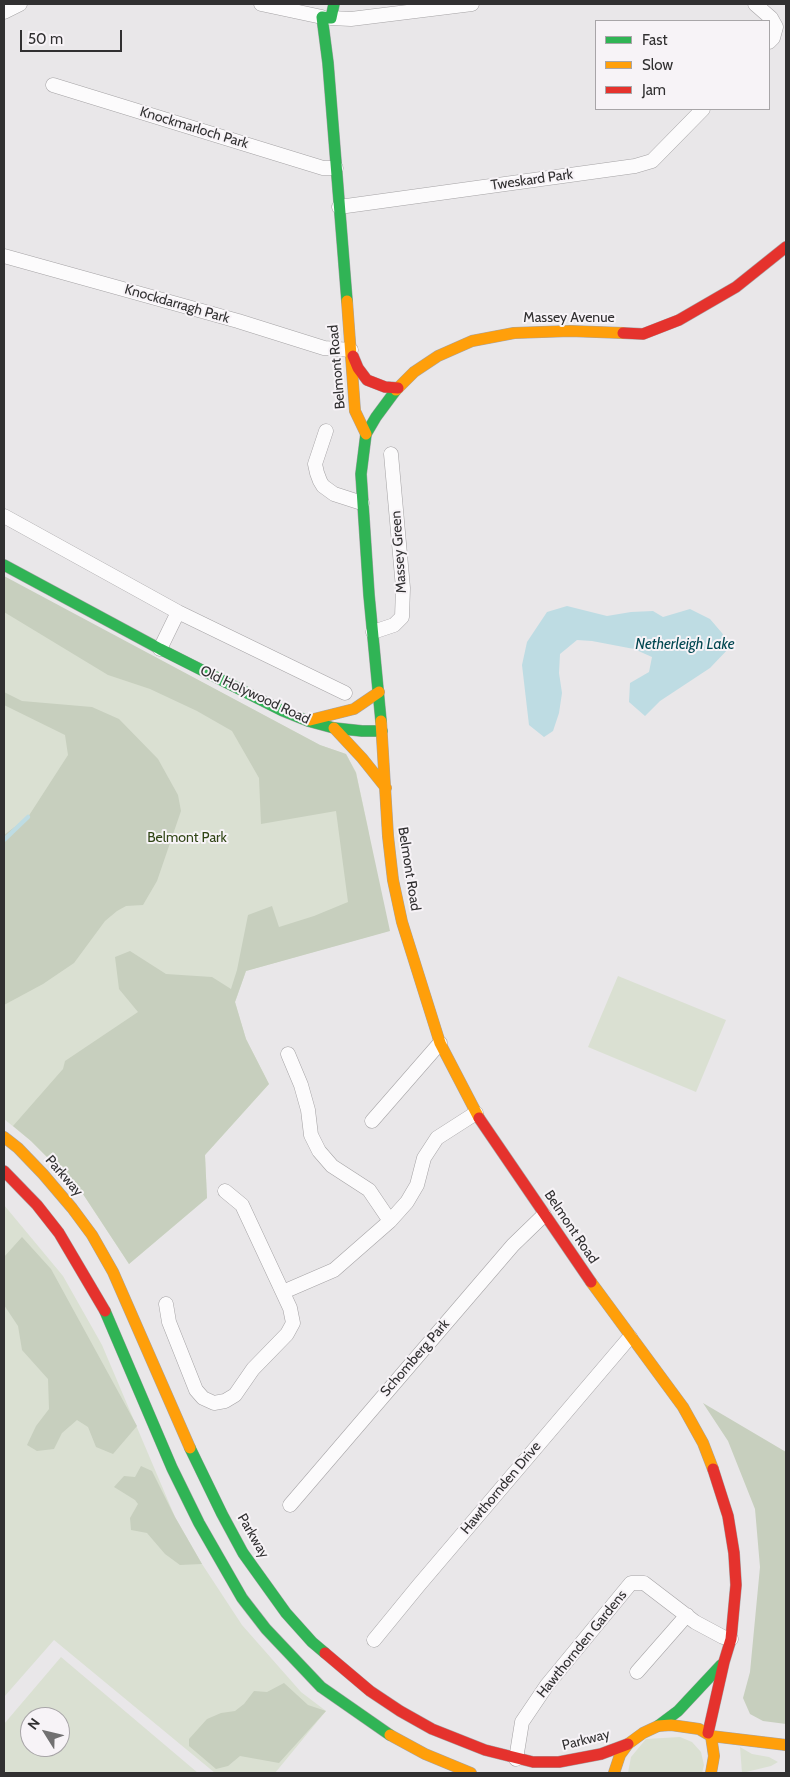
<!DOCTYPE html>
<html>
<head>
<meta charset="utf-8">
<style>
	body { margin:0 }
	#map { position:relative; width:790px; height:1777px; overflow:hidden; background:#e9e7e9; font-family:Cabin,sans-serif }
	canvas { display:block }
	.frame { position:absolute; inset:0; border:5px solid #313031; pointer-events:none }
	.legend { position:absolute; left:595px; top:20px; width:175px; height:90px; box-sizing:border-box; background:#f7f3f7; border:1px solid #a8a5a8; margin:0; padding:6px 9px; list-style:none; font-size:15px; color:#313031 }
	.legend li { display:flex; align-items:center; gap:10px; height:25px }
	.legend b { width:25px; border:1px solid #a8a5a8 }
	.north { position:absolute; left:20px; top:1707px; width:50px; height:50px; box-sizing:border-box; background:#f7f3f7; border:1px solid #a8a5a8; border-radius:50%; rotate:306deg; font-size:14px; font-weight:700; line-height:20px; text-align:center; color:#313031 }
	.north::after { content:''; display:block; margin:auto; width:18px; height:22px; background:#717071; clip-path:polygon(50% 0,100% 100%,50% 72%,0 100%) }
	.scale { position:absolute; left:20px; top:30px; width:102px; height:22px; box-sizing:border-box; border:2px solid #313031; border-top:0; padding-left:6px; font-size:15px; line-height:18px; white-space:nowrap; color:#313031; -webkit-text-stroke:4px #f7f3f7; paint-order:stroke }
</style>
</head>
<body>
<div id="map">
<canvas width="790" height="1777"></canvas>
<div class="frame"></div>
<ul class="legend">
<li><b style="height:6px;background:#30b455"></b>Fast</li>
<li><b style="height:6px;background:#ff9f0a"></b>Slow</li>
<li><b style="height:6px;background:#e5322d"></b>Jam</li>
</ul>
<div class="north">N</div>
<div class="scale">50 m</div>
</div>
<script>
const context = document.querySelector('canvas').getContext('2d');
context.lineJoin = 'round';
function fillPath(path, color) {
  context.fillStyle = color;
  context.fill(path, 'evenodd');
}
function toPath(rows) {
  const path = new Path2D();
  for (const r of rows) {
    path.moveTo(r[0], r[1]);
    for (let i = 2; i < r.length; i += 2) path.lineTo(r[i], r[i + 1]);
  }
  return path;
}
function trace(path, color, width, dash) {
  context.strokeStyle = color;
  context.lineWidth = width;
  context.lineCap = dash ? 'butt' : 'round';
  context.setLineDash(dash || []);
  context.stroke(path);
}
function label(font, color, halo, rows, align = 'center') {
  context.font = font + ' Cabin,sans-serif';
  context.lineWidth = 4;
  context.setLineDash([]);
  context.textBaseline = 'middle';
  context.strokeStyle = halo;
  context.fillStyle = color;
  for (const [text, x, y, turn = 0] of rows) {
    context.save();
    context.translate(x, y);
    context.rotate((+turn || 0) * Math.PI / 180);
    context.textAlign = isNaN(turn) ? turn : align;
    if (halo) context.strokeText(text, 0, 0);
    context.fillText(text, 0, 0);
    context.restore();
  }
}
fillPath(toPath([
	[4,577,320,745,346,754,356,772,368,828,385,932,246,971,235,1002,246,1039,269,1084,205,1155,207,1198,129,1264,81,1191,31,1141,4,1119],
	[618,976,726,1020,696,1092,588,1047],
	[4,1205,63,1276,102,1345,175,1517,202,1564,242,1625,301,1692,326,1711,275,1773,215,1773,54,1640,4,1697],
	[61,1657,198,1773,4,1773,4,1724],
	[30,1717,60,1717,60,1747,30,1747],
	[680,1737,692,1742,701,1752,704,1765,702,1773,628,1773,631,1757,646,1739],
	[740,1747,752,1754,769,1757,778,1762,771,1766,742,1773]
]), '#dae0d2');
fillPath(toPath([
	[4,576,320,745,346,754,356,773,390,931,246,971,235,1002,246,1039,269,1084,205,1155,207,1198,129,1264,81,1191,31,1141,13,1126,63,1069,65,1061,138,1012,119,989,115,957,130,951,166,974,212,977,231,989,237,970,248,915,272,906,279,927,314,916,348,902,336,811,261,824,259,778,232,731,197,711,150,689,108,675,4,612],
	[4,692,22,701,92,707,119,719,158,759,178,795,181,811,157,881,143,905,126,906,117,911,105,921,74,963,43,984,4,1005,4,835,28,817,68,755,65,735,4,705],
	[22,1237,51,1269,137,1426,113,1454,96,1447,88,1427,77,1420,62,1433,54,1449,37,1451,27,1445,36,1426,49,1409,48,1379,22,1350,18,1326,4,1305,4,1257],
	[703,1403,786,1452,786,1724,763,1721,750,1714,743,1698,750,1672,760,1567,755,1509,728,1441],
	[141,1466,152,1471,175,1517,202,1564,180,1565,165,1554,147,1533,131,1530,130,1518,138,1504,135,1500,114,1487,124,1476,135,1477],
	[284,1683,308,1705,326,1711,279,1763,240,1756,228,1766,216,1769,189,1746,189,1739,207,1719,221,1713,235,1711,244,1704,254,1691,267,1692]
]), '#c7cfbe');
fillPath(toPath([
	[567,606,607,616,631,612,653,611,663,617,690,609,710,619,722,633,730,647,710,668,660,701,645,716,629,702,630,683,649,672,652,657,634,649,592,641,577,640,560,654,559,673,562,693,559,713,553,731,544,737,529,725,522,665,527,642,547,612]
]), '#bedce3');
trace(toPath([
	[4,840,28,817]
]), '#bedce3', 4.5);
const street = toPath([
	[261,4,322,17],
	[755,4,771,18,776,27,773,38,769,42],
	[4,12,20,4],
	[331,18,351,19,472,4],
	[53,85,323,168,336,168],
	[339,207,635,166,652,161,703,109],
	[4,256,238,321,324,348,351,350],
	[326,431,315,464,317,473,320,481,323,486,334,494,362,503],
	[4,516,178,612,345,693],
	[373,632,394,625,402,617,403,588,391,454],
	[160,649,178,612],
	[288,1054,301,1085,308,1110,311,1135,319,1151,332,1166,369,1190,390,1221],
	[372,1121,440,1043],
	[283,1292,334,1270,390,1221,407,1202,417,1185,424,1158,437,1138,476,1113],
	[166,1304,169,1322,196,1390,203,1398,214,1403,225,1401,235,1395,253,1369,287,1334,293,1323,290,1308,242,1205,225,1191],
	[290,1505,513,1245,544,1215],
	[374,1640,419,1585,630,1337],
	[637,1672,687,1615],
	[516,1759,522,1722,547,1685,631,1583,644,1583,695,1622,723,1637,731,1639]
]);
const fast = toPath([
	[334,4,331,18,322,17,328,63,347,301],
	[4,565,160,649,283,711,308,721,334,728,362,731,382,731],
	[381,721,369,595,361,474,366,434,376,417,396,390],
	[105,1311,172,1468,199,1523,242,1598,266,1629,321,1687,390,1735],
	[190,1448,222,1514,243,1553,286,1613,312,1642,325,1653],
	[658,1726,678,1711,721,1665]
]);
const slow = toPath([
	[347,301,355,411,366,434],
	[396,390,414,372,438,356,472,341,514,333,570,331,623,333],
	[310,720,354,709,379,692],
	[381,721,388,836,393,880,402,922,440,1043,479,1118],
	[334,728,362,758,386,788],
	[4,1137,18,1148,43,1174,72,1208,92,1235,113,1272,190,1448],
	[591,1282,683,1407,703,1443,713,1469],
	[390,1735,425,1754,471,1773],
	[711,1736,786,1745],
	[614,1773,620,1755,628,1744,643,1733,658,1726,671,1725,699,1729,711,1736,714,1756,711,1773]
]);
const jam = toPath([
	[623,333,643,334,679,320,736,287,786,247],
	[353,356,358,368,367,380,385,387,398,388],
	[479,1118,591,1282],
	[4,1171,37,1205,59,1233,105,1311],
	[325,1653,370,1691,400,1711,432,1729,485,1750,533,1762,559,1762,601,1754,628,1744],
	[708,1733,724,1662,731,1639,736,1585,734,1553,728,1516,713,1469]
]);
trace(street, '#a5a3a5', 15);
trace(fast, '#a5a3a5', 12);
trace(slow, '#a5a3a5', 12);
trace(jam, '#a5a3a5', 12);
trace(street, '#fcfbfc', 14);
trace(fast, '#30b455', 11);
trace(slow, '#ff9f0a', 11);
trace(jam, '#e5322d', 11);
label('14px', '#313031', '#f7f3f7', [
	["Knockmarloch Park",194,128,17],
	["Tweskard Park",532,180,-8],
	["Knockdarragh Park",177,304,16],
	["Massey Avenue",569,318],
	["Belmont Road",337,367,-95],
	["Massey Green",399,552,-94],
	["Old Holywood Road",255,695,25],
	["Belmont Road",409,869,81],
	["Parkway",64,1176,49],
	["Belmont Road",571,1227,56],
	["Schomberg Park",415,1358,-49],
	["Hawthornden Drive",501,1488,-50],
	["Parkway",253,1536,60],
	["Hawthornden Gardens",582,1644,-51],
	["Parkway",586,1740,-14]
]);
label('14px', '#304515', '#f7f3f7', [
	["Belmont Park",187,838]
]);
label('italic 15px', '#014650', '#f7f3f7', [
	["Netherleigh Lake",685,645]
]);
</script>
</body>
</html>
